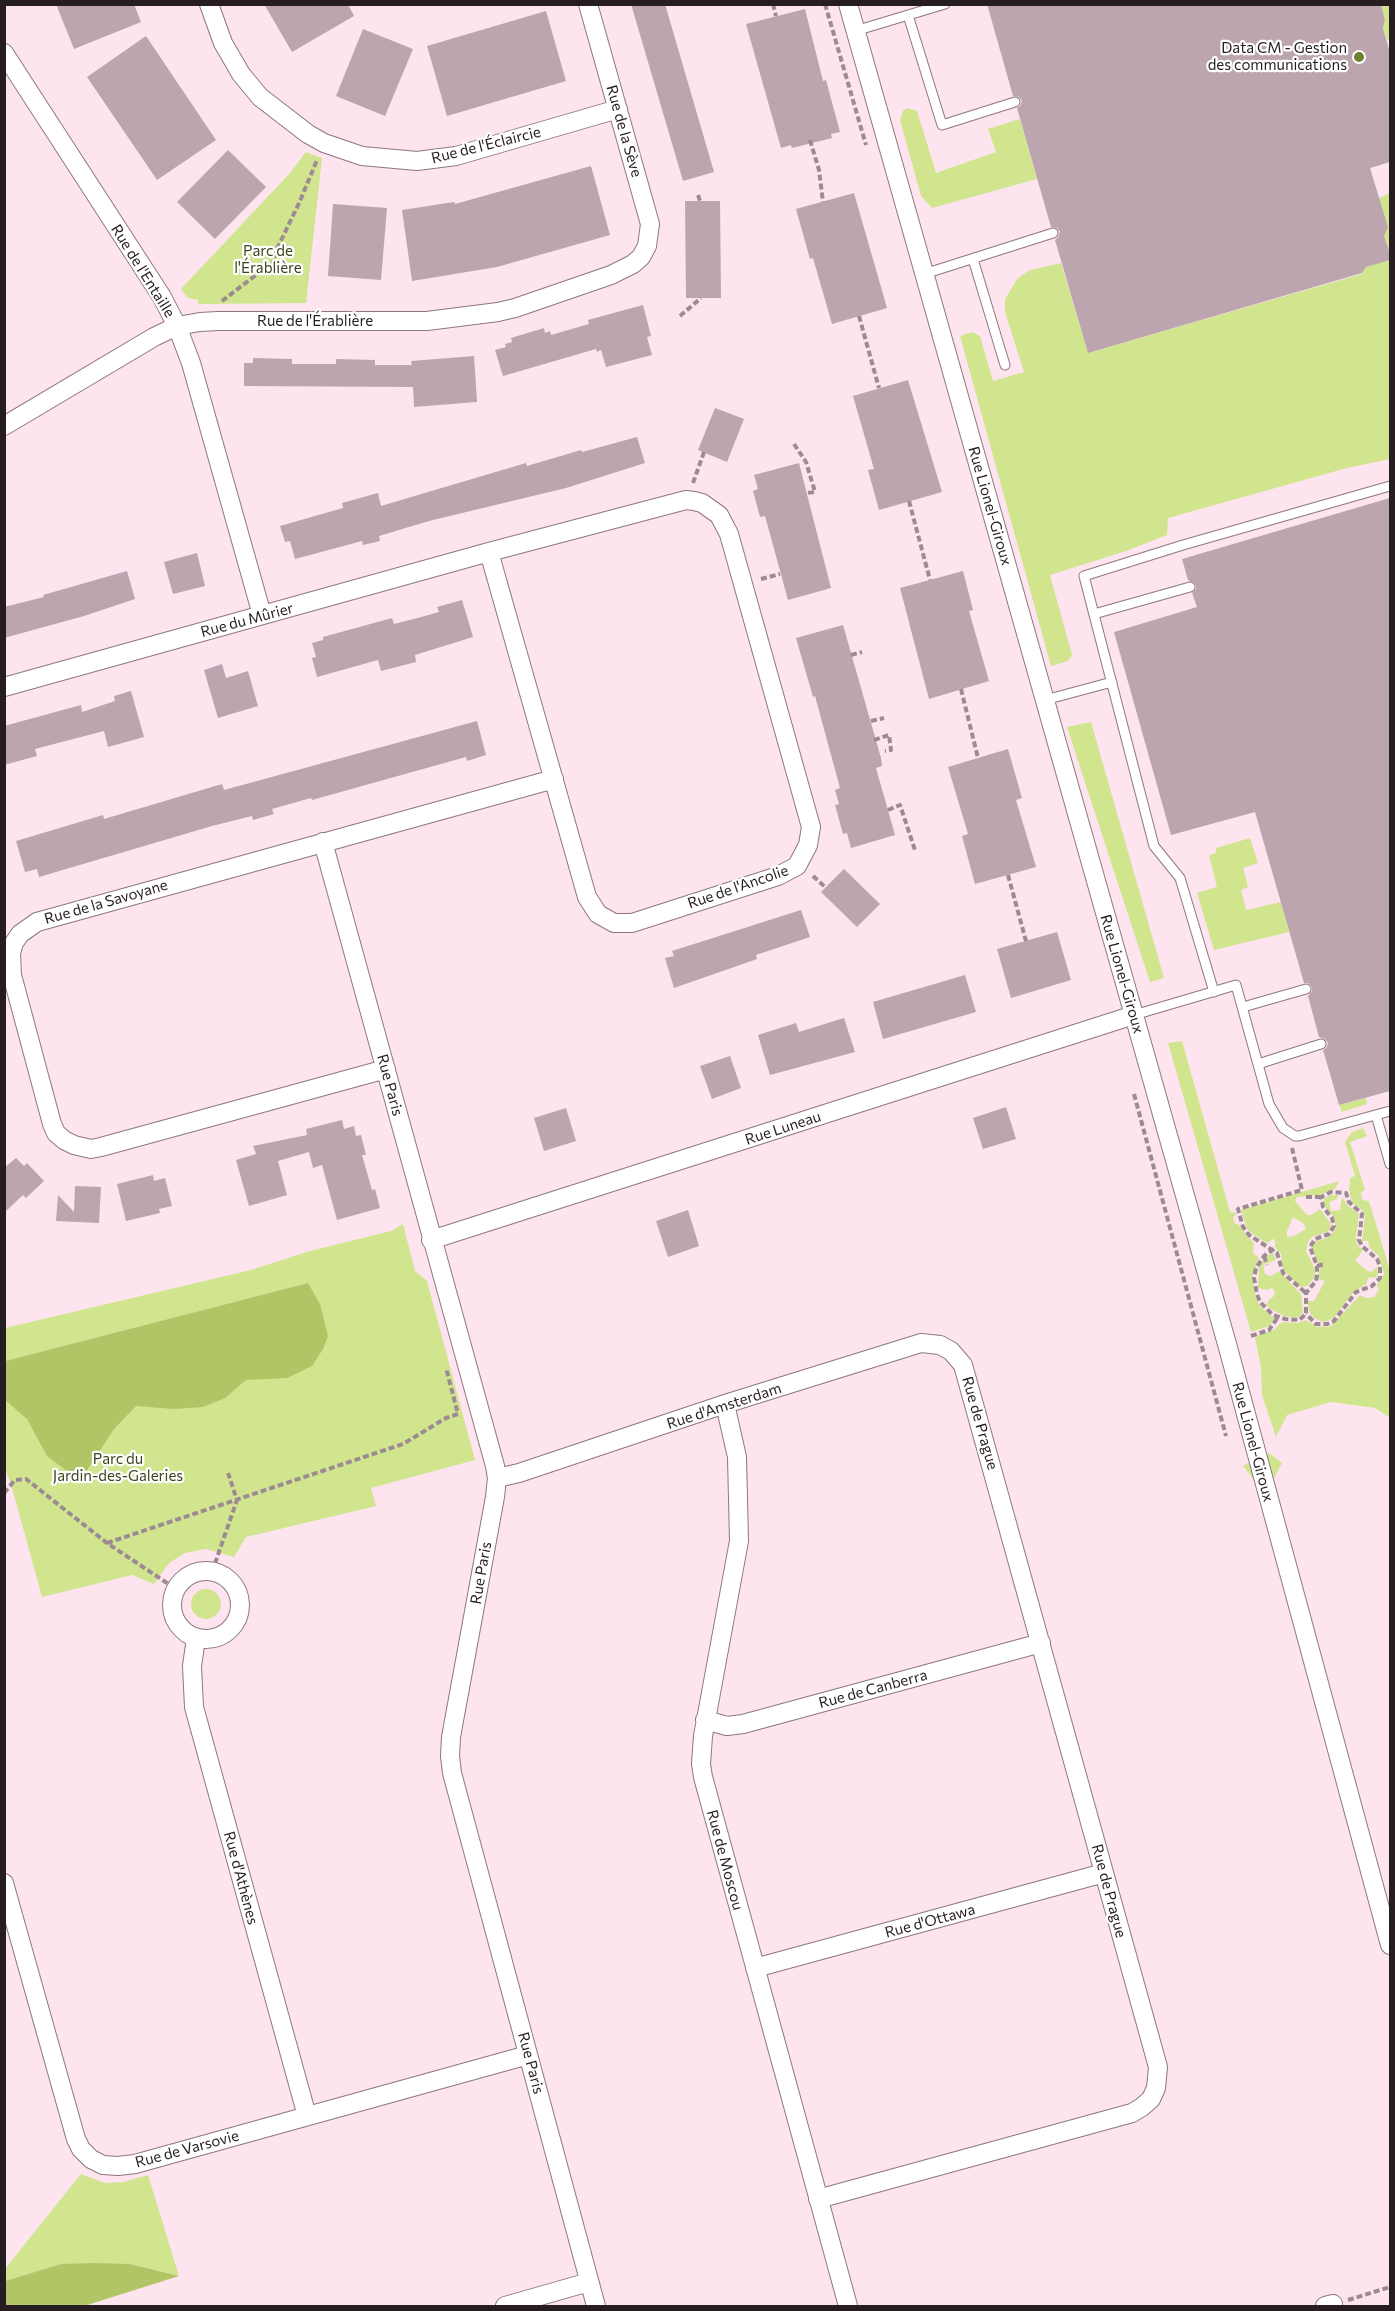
<!DOCTYPE html>
<html>
<head>
<meta charset="utf-8">
<style>
	body { margin:0 }
	#map { position:relative; width:1395px; height:2311px; overflow:hidden; background:#fde4ef; font-family:Commissioner,sans-serif }
	canvas { display:block }
	.frame { position:absolute; inset:0; border:6px solid #261d22; pointer-events:none }
</style>
</head>
<body>
<div id="map">
<canvas width="1395" height="2311"></canvas>
<div class="frame"></div>
</div>
<script>
const context = document.querySelector('canvas').getContext('2d');
context.lineJoin = 'round';
function fillPath(path, color) {
  context.fillStyle = color;
  context.fill(path, 'evenodd');
}
function toPath(rows) {
  const path = new Path2D();
  for (const r of rows) {
    if (r.length === 3) {
      path.moveTo(r[0] + r[2], r[1]);
      path.arc(r[0], r[1], r[2], 0, 2 * Math.PI);
      continue;
    }
    path.moveTo(r[0], r[1]);
    for (let i = 2; i < r.length; i += 2) path.lineTo(r[i], r[i + 1]);
  }
  return path;
}
function trace(path, color, width, dash) {
  context.strokeStyle = color;
  context.lineWidth = width;
  context.lineCap = dash ? 'butt' : 'round';
  context.setLineDash(dash || []);
  context.stroke(path);
}
function label(font, color, halo, rows, align = 'center') {
  context.font = font + ' Commissioner,sans-serif';
  context.lineWidth = 4.5;
  context.setLineDash([]);
  context.textBaseline = 'middle';
  context.strokeStyle = halo;
  context.fillStyle = color;
  for (const [text, x, y, turn = 0] of rows) {
    context.save();
    context.translate(x, y);
    context.rotate((+turn || 0) * Math.PI / 180);
    context.textAlign = isNaN(turn) ? turn : align;
    if (halo) context.strokeText(text, 0, 0);
    context.fillText(text, 0, 0);
    context.restore();
  }
}
fillPath(toPath([
	[1381,5,1390,5,1390,39,1387,40,1383,27,1385,20],
	[907,108,917,111,936,173,996,152,988,129,1020,119,1037,179,932,208,921,196,900,120,903,111],
	[306,152,322,158,306,303,198,304,198,300,188,298,181,289,290,173],
	[1390,193,1390,253,1383,233,1388,227,1379,198],
	[1390,259,1390,459,1347,468,1168,518,1167,535,1126,551,1050,575,1072,655,1068,661,1051,666,960,336,972,332,980,336,993,381,1024,372,1005,312,1005,299,1018,278,1030,270,1061,263,1088,353,1362,274,1364,268],
	[1091,722,1164,978,1150,982,1067,727],
	[1250,838,1258,863,1243,868,1248,887,1241,890,1246,910,1281,902,1289,932,1214,950,1197,893,1217,887,1209,855,1216,853,1216,848],
	[1182,1041,1230,1212,1237,1213,1233,1218,1235,1224,1238,1224,1247,1236,1254,1243,1253,1253,1259,1258,1252,1277,1256,1298,1260,1306,1274,1318,1270,1326,1251,1332,1168,1043],
	[1366,1098,1367,1104,1342,1112,1339,1105],
	[1363,1128,1367,1136,1350,1142,1365,1190,1361,1192,1362,1200,1369,1201,1390,1271,1390,1418,1375,1408,1331,1402,1287,1415,1276,1437,1262,1395,1261,1367,1255,1338,1258,1335,1274,1330,1282,1322,1298,1323,1306,1320,1317,1327,1331,1326,1360,1295,1366,1298,1374,1297,1379,1290,1377,1285,1384,1274,1379,1256,1370,1248,1368,1241,1362,1241,1365,1217,1363,1211,1352,1202,1349,1190,1350,1178,1355,1176,1345,1142,1352,1132],
	[1339,1181,1335,1189,1319,1195,1297,1197,1295,1201,1307,1215,1311,1215,1320,1209,1331,1224,1329,1231,1312,1237,1308,1242,1306,1251,1315,1269,1315,1276,1308,1286,1300,1287,1283,1269,1281,1254,1275,1247,1275,1240,1273,1239,1267,1243,1254,1235,1247,1229,1241,1210],
	[1293,1217,1304,1224,1306,1229,1294,1236,1287,1237,1287,1231],
	[1330,1195,1338,1195,1337,1199,1329,1202,1331,1211,1340,1210,1342,1197,1348,1206,1359,1214,1356,1237,1357,1245,1363,1250,1355,1261,1368,1271,1371,1272,1377,1267,1378,1273,1377,1277,1368,1278,1366,1284,1353,1292,1334,1318,1323,1322,1314,1318,1310,1313,1307,1301,1314,1301,1325,1281,1318,1279,1320,1267,1311,1247,1315,1242,1329,1237,1336,1228,1334,1217,1325,1207,1323,1200],
	[403,1224,415,1271,427,1281,475,1460,371,1488,376,1506,246,1537,234,1557,206,1549,185,1553,169,1563,154,1584,132,1575,42,1597,11,1484,5,1468,5,1386,308,1283,5,1361,5,1328,251,1270,310,1251,391,1231],
	[1273,1253,1276,1260,1263,1265,1265,1274,1271,1276,1279,1271,1301,1294,1303,1313,1297,1318,1284,1316,1271,1309,1266,1305,1269,1300,1274,1296,1275,1292,1272,1288,1267,1290,1258,1288,1259,1267,1267,1256],
	[1269,1453,1282,1463,1272,1482,1255,1481,1243,1466],
	[206,1604,15],
	[81,2174,105,2183,123,2182,148,2175,179,2276,130,2264,61,2264,5,2281,4,2270]
]), '#d0e58e');
fillPath(toPath([
	[308,1283,320,1304,328,1336,323,1349,312,1366,287,1378,246,1380,225,1398,203,1407,174,1409,136,1406,114,1429,87,1470,71,1474,47,1456,27,1419,5,1400,5,1361],
	[94,2263,130,2264,179,2276,84,2306,5,2306,5,2281,61,2264]
]), '#b0c666');
fillPath(toPath([
	[56,4,134,4,141,22,74,49],
	[264,4,348,4,354,16,292,52],
	[631,4,665,4,714,172,683,181],
	[987,4,1381,4,1385,20,1383,28,1390,53,1390,162,1370,168,1388,227,1384,236,1390,253,1390,260,1366,267,1362,273,1088,353,1055,240,1058,237,1060,232,1057,228,1051,227,1017,108,1020,106,1022,101,1019,97,1013,96],
	[805,9,823,81,826,80,840,132,831,134,832,138,792,148,791,145,781,148,746,24],
	[546,11,566,81,447,116,427,46],
	[363,29,413,49,385,116,336,96],
	[146,36,216,140,157,180,87,77],
	[228,150,266,187,215,239,177,202],
	[591,166,610,235,497,267,412,281,402,210,454,202,455,204],
	[854,193,887,308,832,324,813,258,810,259,796,209],
	[685,201,720,201,721,298,686,298],
	[333,204,387,208,381,280,328,276],
	[643,305,651,336,647,337,652,355,606,367,601,350,597,352,596,349,503,376,495,350,506,347,505,344,512,342,511,338,544,328,545,333,550,331,551,335,589,324,588,320],
	[474,356,477,402,414,407,413,387,244,386,244,363,253,363,253,358,292,359,292,364,336,364,336,359,375,360,375,365,412,365,411,361],
	[908,380,942,492,879,510,868,470,874,469,853,396],
	[715,408,744,419,727,462,698,450],
	[637,437,645,463,566,488,429,521,379,536,380,541,363,545,362,541,295,559,290,541,285,542,280,526,343,508,342,503,378,493,381,506,526,463,527,466,581,450,582,452],
	[799,463,831,588,788,600,765,516,760,517,753,491,758,489,754,475],
	[1390,498,1390,1091,1339,1105,1323,1050,1326,1048,1328,1043,1325,1039,1319,1037,1308,996,1312,991,1312,987,1308,983,1304,983,1255,812,1171,835,1114,632,1197,607,1192,593,1196,589,1196,585,1188,580,1182,559],
	[197,553,205,586,173,594,164,562],
	[127,571,135,599,84,616,4,638,4,607,44,597,43,595],
	[963,571,973,610,969,611,989,681,929,699,900,588],
	[462,600,473,637,415,655,416,662,381,671,378,660,317,677,312,658,316,657,312,643,323,640,323,637,392,618,394,624,421,617,439,612,437,607],
	[843,625,881,758,882,766,876,768,895,835,851,848,847,833,843,834,835,805,839,804,835,790,840,788,815,696,813,697,796,638],
	[222,664,226,678,248,671,258,706,218,718,204,670],
	[131,691,144,737,108,747,104,731,35,749,37,756,4,765,4,726,81,705,82,712,115,701,114,696],
	[477,721,486,755,467,761,466,757,312,800,311,798,272,809,274,814,253,820,252,816,212,826,39,877,37,869,25,872,16,841,103,815,104,819,222,784,224,790],
	[1008,749,1022,798,1016,800,1036,867,975,884,962,836,968,834,948,767],
	[844,869,880,904,857,927,821,892],
	[801,910,810,937,756,955,757,959,674,988,665,958,674,956,672,951],
	[1057,932,1071,980,1011,998,997,949],
	[965,975,976,1012,883,1039,873,1002],
	[844,1018,855,1052,770,1075,758,1035,796,1023,799,1032],
	[730,1056,741,1088,712,1099,700,1066],
	[1006,1107,1016,1139,983,1149,973,1118],
	[566,1108,576,1141,544,1151,534,1118],
	[342,1120,344,1129,354,1126,356,1136,361,1135,366,1155,362,1155,372,1190,375,1189,380,1208,337,1220,322,1165,313,1168,309,1152,278,1161,287,1195,249,1206,236,1160,256,1154,253,1146,307,1135,306,1129],
	[16,1158,24,1166,27,1163,44,1181,26,1198,23,1195,4,1213,4,1168],
	[153,1175,154,1181,165,1178,172,1206,159,1209,160,1213,126,1221,117,1184],
	[75,1186,101,1187,99,1223,56,1221,58,1195,74,1212],
	[688,1210,699,1246,668,1257,656,1221]
]), '#bda5b0');
const lane = toPath([
	[908,15,942,125,1015,102],
	[855,31,945,4],
	[973,259,1005,365],
	[924,274,1053,233],
	[1094,614,1190,587],
	[1045,700,1112,682],
	[1214,992,1180,878,1154,846,1084,576,1183,545,1390,486],
	[1243,1007,1306,989],
	[1134,1015,1236,985,1269,1104,1283,1128,1295,1136,1299,1136,1390,1111],
	[1258,1064,1321,1044],
	[1376,1115,1390,1164]
]);
const street = toPath([
	[209,4,223,43,241,74,260,97,308,134,324,143,362,156,417,161,456,156,618,109],
	[848,4,1227,1344,1390,1945],
	[4,53,162,297,177,326,191,363,262,615],
	[4,426,154,337,177,326,200,322,218,321,427,321,498,312,515,308,611,275,633,264,641,257,647,246,650,224,588,4],
	[4,687,489,552,686,500,694,501,702,503,719,515,729,534,811,827,808,845,797,866,778,876,632,923,614,923,598,914,587,897,489,552],
	[323,842,495,1466,497,1478,495,1497,451,1737,450,1756,452,1773,596,2306],
	[386,1069,101,1147,91,1149,74,1145,64,1140,56,1133,52,1124,12,975,11,953,14,943,20,934,37,922,554,779],
	[431,1240,1134,1015],
	[725,1404,737,1457,739,1541,703,1736,701,1764,703,1777,848,2306],
	[497,1478,519,1473,725,1404,921,1343,940,1345,951,1351,963,1365,1158,2067,1156,2088,1151,2099,1142,2107,1132,2113,818,2199],
	[206,1605,34],
	[196,1638,192,1666,194,1707,307,2116],
	[705,1720,727,1726,743,1724,1041,1643],
	[4,1883,76,2139,81,2149,91,2159,103,2165,118,2166,135,2164,528,2055],
	[755,1968,1104,1873],
	[505,2306,589,2282],
	[1325,2306,1333,2304]
]);
trace(lane, '#8d7781', 11);
trace(street, '#8d7781', 20);
trace(toPath([
	[773,4,776,16],
	[825,4,866,145],
	[810,140,819,170,823,202],
	[698,195,700,201],
	[222,301,260,272,271,270,276,251,300,201,317,160],
	[680,316,701,298],
	[859,316,879,388],
	[794,444,806,462,815,492,807,493],
	[693,483,704,452],
	[909,501,930,580],
	[761,579,780,574],
	[851,655,862,652],
	[961,689,978,758],
	[871,721,884,718],
	[874,740,889,735,891,750,885,751],
	[888,810,900,805,915,850],
	[1008,875,1026,941],
	[813,876,825,887],
	[1134,1094,1226,1436],
	[1292,1148,1302,1190,1238,1209,1243,1227,1249,1235,1277,1253,1283,1273,1306,1293],
	[1306,1197,1321,1197],
	[1274,1249,1264,1256,1256,1268,1254,1278,1257,1294,1260,1302,1273,1315,1285,1319,1299,1320,1306,1314,1306,1293,1316,1281,1317,1275,1317,1266,1310,1247,1315,1239,1329,1234,1334,1226,1332,1218,1323,1207,1321,1197,1331,1192,1346,1193,1349,1202,1362,1214,1359,1240,1362,1246,1377,1259,1380,1266,1380,1278,1372,1286,1356,1292,1334,1321,1327,1324,1316,1324,1306,1314],
	[1264,1256,1267,1265],
	[1317,1266,1325,1264],
	[1251,1336,1269,1330,1278,1317],
	[4,1493,15,1480,26,1479,107,1543,176,1589],
	[107,1543,403,1444,446,1418,458,1414,446,1368],
	[212,1572,237,1500,228,1473],
	[1348,2300,1390,2287]
]), '#9c8b93', 4, [6, 3]);
trace(lane, '#fff', 9);
trace(street, '#fff', 18);
for (const [x, y, r, color] of [
	[1359,57,6,"#6e7f2e"]
]) {
  const dot = new Path2D();
  dot.arc(x, y, r, 0, 2 * Math.PI);
  context.fillStyle = color;
  context.fill(dot);
  trace(dot, '#fff', 2);
}
label('15px', '#261d22', '#fff', [
	["Data CM - Gestion",1347,48],
	["des communications",1347,65]
], 'right');
label('15px', '#261d22', '#fff', [
	["Rue de la Sève",624,131,74],
	["Rue de l'Éclaircie",486,145,-14],
	["Rue de l'Entaille",143,271,58],
	["Rue de l'Érablière",315,321],
	["Rue Lionel-Giroux",990,506,74],
	["Rue du Mûrier",247,620,-15],
	["Rue de l'Ancolie",738,887,-19],
	["Rue de la Savoyane",106,902,-16],
	["Rue Lionel-Giroux",1122,974,74],
	["Rue Paris",390,1085,75],
	["Rue Luneau",783,1128,-18],
	["Rue d'Amsterdam",724,1406,-18],
	["Rue de Prague",980,1423,74],
	["Rue Lionel-Giroux",1253,1442,75],
	["Rue Paris",481,1573,-80],
	["Rue de Canberra",873,1689,-15],
	["Rue de Moscou",725,1860,75],
	["Rue d'Athènes",241,1878,75],
	["Rue de Prague",1109,1891,75],
	["Rue d'Ottawa",930,1921,-15],
	["Rue Paris",531,2063,75],
	["Rue de Varsovie",187,2149,-15]
]);
label('15px', '#3b441c', '#fff', [
	["Parc de",268,251],
	["l'Érablière",268,268],
	["Parc du",118,1459],
	["Jardin-des-Galeries",118,1476]
]);
</script>
</body>
</html>
